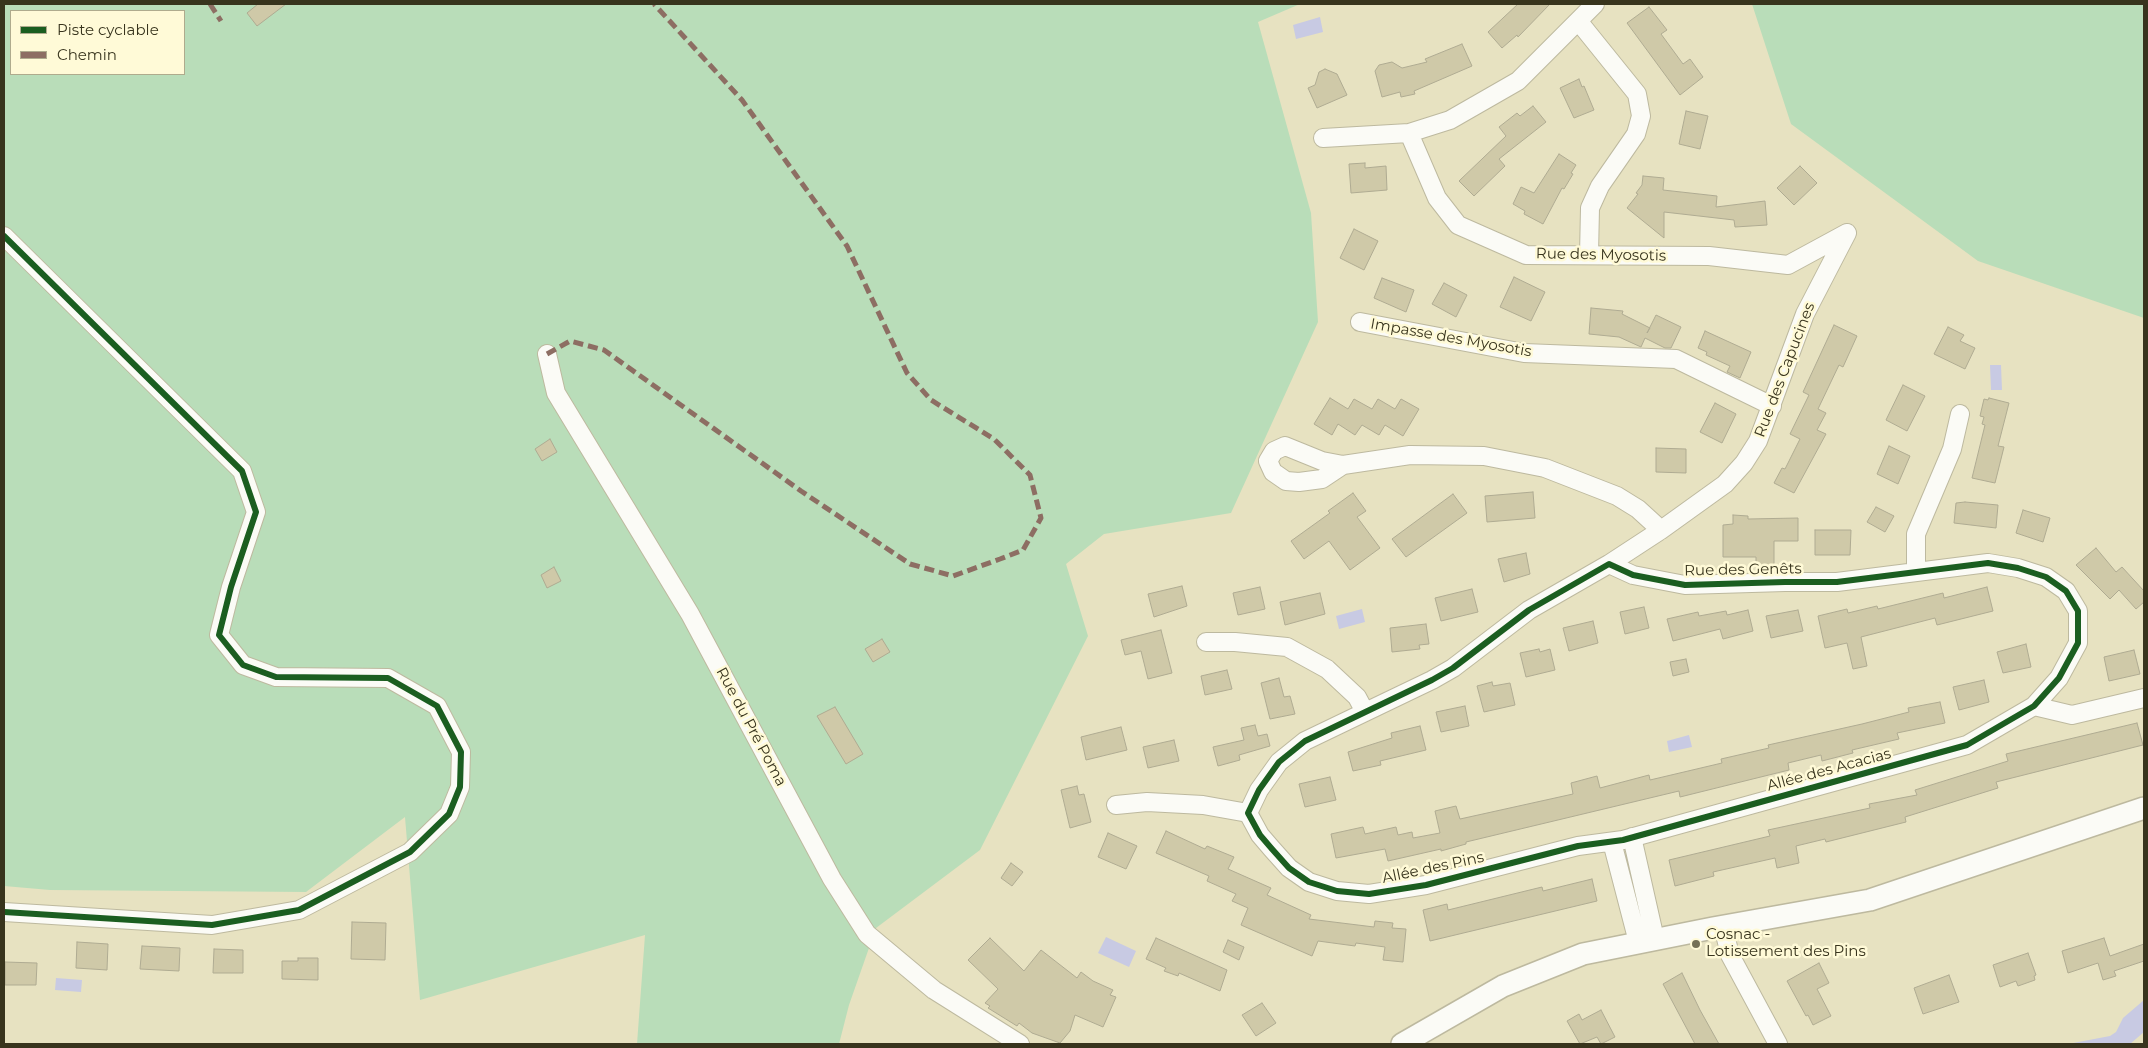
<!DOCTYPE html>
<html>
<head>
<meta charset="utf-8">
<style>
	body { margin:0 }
	#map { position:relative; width:2148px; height:1048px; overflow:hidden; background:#e7e2c1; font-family:Montserrat,sans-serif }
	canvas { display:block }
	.frame { position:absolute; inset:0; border:5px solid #38341d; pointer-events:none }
	.legend { position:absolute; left:10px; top:10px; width:175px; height:65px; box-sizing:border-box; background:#fffad7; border:1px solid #afab8d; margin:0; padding:6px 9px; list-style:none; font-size:15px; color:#38341d }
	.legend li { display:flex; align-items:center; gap:10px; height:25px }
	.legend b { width:25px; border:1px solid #afab8d }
</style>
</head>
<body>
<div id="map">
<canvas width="2148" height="1048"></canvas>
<div class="frame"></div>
<ul class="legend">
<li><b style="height:6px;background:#1b5e20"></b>Piste cyclable</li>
<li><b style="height:6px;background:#8d6e63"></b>Chemin</li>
</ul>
</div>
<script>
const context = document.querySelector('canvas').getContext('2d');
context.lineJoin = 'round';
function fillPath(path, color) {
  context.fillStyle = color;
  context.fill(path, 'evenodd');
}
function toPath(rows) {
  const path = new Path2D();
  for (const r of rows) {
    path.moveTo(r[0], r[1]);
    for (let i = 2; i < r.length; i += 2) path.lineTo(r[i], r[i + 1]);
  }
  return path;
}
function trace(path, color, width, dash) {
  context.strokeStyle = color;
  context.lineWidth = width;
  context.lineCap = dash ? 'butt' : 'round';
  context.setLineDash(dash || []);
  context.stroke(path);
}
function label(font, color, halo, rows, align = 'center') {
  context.font = font + ' Montserrat,sans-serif';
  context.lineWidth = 5;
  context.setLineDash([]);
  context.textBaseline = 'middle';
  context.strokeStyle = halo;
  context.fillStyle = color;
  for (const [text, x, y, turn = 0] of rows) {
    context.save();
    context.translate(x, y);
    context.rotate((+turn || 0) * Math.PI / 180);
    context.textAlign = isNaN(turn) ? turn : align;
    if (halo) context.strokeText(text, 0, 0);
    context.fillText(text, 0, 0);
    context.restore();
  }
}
fillPath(toPath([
	[4,4,1300,4,1258,22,1311,213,1318,322,1231,513,1104,534,1066,564,1088,636,980,850,876,928,849,1005,839,1044,637,1044,645,935,420,1000,405,817,306,892,50,890,4,886],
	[11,11,184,11,184,74,11,74],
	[1752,4,2144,4,2144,318,1978,261,1791,124]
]), '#b9ddb9');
fillPath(toPath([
	[1320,17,1323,32,1296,39,1293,25],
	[1990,365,2001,365,2002,390,1991,390],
	[1362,609,1365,622,1339,629,1336,616],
	[1689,735,1692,747,1669,752,1667,741],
	[1106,937,1136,951,1129,967,1098,953],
	[56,978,82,980,81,992,55,990],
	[2144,1000,2144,1032,2130,1044,2068,1044,2110,1036,2116,1032,2123,1018]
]), '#c8cae3');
const building = toPath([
	[258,4,286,4,257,26,247,13,258,4],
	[1518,4,1550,4,1518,37,1517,35,1502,48,1488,32,1518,4],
	[1649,7,1667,30,1661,34,1683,64,1690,59,1703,77,1680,95,1627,23,1649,7],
	[1462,44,1472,66,1414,91,1415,94,1401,97,1400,92,1382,97,1375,71,1379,65,1392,62,1402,68,1427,62,1425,59,1462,44],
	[1325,69,1337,74,1347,95,1317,108,1308,88,1315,85,1319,72,1325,69],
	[1579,79,1582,87,1584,86,1594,110,1574,118,1560,88,1579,79],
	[1533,106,1546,122,1499,159,1505,166,1474,196,1459,181,1506,136,1499,127,1517,113,1520,116,1533,106],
	[1686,111,1708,116,1700,149,1679,144,1686,111],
	[1559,154,1576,165,1571,173,1573,174,1564,189,1562,188,1543,224,1524,214,1525,211,1513,204,1521,187,1534,193,1559,154],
	[1365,163,1365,168,1386,166,1387,190,1351,193,1349,164,1365,163],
	[1800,166,1817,183,1794,205,1777,188,1800,166],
	[1643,176,1664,178,1663,190,1717,196,1716,207,1765,201,1767,225,1735,227,1734,220,1664,212,1664,238,1627,208,1638,194,1636,193,1642,185,1643,176],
	[1354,229,1378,241,1364,270,1340,258,1354,229],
	[1514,277,1545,292,1531,321,1500,307,1514,277],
	[1382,278,1414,290,1406,312,1374,298,1382,278],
	[1444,283,1467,295,1456,317,1432,304,1444,283],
	[1591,308,1623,311,1622,314,1650,328,1647,333,1656,315,1681,327,1671,348,1665,348,1645,338,1641,347,1619,337,1589,334,1591,308],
	[1834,325,1857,336,1843,367,1839,365,1818,409,1826,413,1817,430,1826,434,1794,493,1774,483,1782,468,1785,469,1800,439,1790,434,1809,395,1803,392,1834,325],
	[1948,327,1964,335,1960,341,1975,348,1965,369,1934,354,1948,327],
	[1705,331,1751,352,1740,378,1727,372,1730,366,1706,355,1707,352,1698,348,1705,331],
	[1903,385,1925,396,1907,431,1886,420,1903,385],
	[1330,398,1348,409,1354,399,1372,409,1378,399,1395,409,1401,399,1419,409,1403,436,1385,425,1379,435,1362,425,1355,435,1338,424,1332,435,1314,424,1330,398],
	[1989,398,2009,403,1998,446,2004,447,1995,483,1972,478,1985,425,1982,424,1984,417,1980,416,1984,399,1988,400,1989,398],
	[1715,403,1736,414,1722,443,1700,432,1715,403],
	[550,439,557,452,542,461,535,449,550,439],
	[1889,446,1910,456,1898,484,1877,474,1889,446],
	[1656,448,1686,449,1686,473,1656,472,1656,448],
	[1533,492,1535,518,1487,522,1485,496,1533,492],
	[1353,493,1366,511,1357,517,1380,548,1350,570,1329,541,1304,559,1291,541,1330,513,1328,511,1353,493],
	[1453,494,1467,513,1406,557,1392,539,1453,494],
	[1965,502,1998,505,1996,528,1954,523,1956,503,1965,502],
	[1876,507,1894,516,1885,532,1867,522,1876,507],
	[2023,510,2050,518,2043,542,2016,533,2023,510],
	[1733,515,1748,516,1748,519,1798,518,1798,541,1774,541,1774,570,1756,570,1756,557,1723,557,1723,525,1733,524,1733,515],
	[1815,530,1851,530,1850,555,1815,555,1815,530],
	[2096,548,2116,572,2122,567,2144,591,2144,602,2136,609,2119,590,2110,599,2076,565,2096,548],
	[1526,553,1530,574,1504,582,1498,559,1526,553],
	[554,567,561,581,547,588,541,575,554,567],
	[1182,586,1187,606,1154,617,1148,594,1182,586],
	[1260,587,1265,609,1238,615,1233,593,1260,587],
	[1987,587,1993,611,1937,625,1935,618,1861,637,1867,666,1853,669,1847,643,1825,648,1818,616,1847,609,1848,613,1877,606,1878,609,1943,593,1944,598,1987,587],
	[1472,589,1478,612,1441,621,1435,598,1472,589],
	[1320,593,1325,614,1285,625,1280,602,1320,593],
	[1644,607,1649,628,1625,634,1620,612,1644,607],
	[1748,610,1753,631,1723,639,1720,629,1673,641,1667,619,1698,612,1699,616,1726,611,1727,615,1748,610],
	[1798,610,1803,631,1771,638,1766,616,1798,610],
	[1593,621,1598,643,1569,651,1563,628,1593,621],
	[1426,624,1429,644,1419,645,1420,649,1392,652,1390,628,1426,624],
	[1161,630,1172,673,1148,679,1141,651,1125,655,1121,640,1161,630],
	[882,639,890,652,873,662,865,649,882,639],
	[2026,644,2031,667,2003,673,1997,652,2026,644],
	[1539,649,1540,652,1550,649,1555,670,1526,677,1520,653,1539,649],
	[2134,650,2140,674,2109,681,2104,657,2134,650],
	[1686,659,1689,672,1673,676,1670,662,1686,659],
	[1227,670,1232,689,1205,695,1201,676,1227,670],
	[1279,678,1284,697,1290,696,1295,714,1270,719,1261,683,1279,678],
	[1984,680,1989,702,1959,710,1953,687,1984,680],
	[1492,682,1493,686,1510,683,1515,705,1484,712,1477,686,1492,682],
	[1940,702,1945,723,1897,733,1899,739,1852,750,1853,753,1822,761,1821,755,1788,763,1789,770,1680,797,1679,791,1466,842,1466,844,1441,851,1441,849,1388,861,1385,849,1336,858,1331,834,1363,827,1365,834,1396,827,1398,835,1412,832,1413,838,1440,833,1435,811,1456,806,1460,819,1573,794,1571,783,1597,776,1600,788,1649,775,1650,780,1722,763,1721,759,1769,748,1768,745,1862,724,1909,712,1908,708,1940,702],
	[1465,706,1469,726,1441,732,1436,712,1465,706],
	[835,707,863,754,846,764,817,716,835,707],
	[2137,723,2143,745,1996,782,1998,788,1905,817,1906,822,1826,842,1825,839,1796,846,1799,863,1777,868,1775,858,1713,872,1714,876,1675,886,1669,860,1770,836,1768,830,1870,808,1869,804,1917,795,1915,790,2008,761,2006,754,2137,723],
	[1255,725,1258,736,1267,734,1270,746,1239,755,1240,760,1218,766,1213,747,1244,740,1241,728,1255,725],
	[1420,726,1426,750,1380,761,1381,765,1353,771,1348,752,1392,738,1391,733,1420,726],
	[1121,727,1127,750,1086,760,1081,737,1121,727],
	[1174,740,1179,761,1148,768,1143,747,1174,740],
	[1330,777,1336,800,1305,807,1299,784,1330,777],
	[1077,786,1079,795,1084,794,1091,822,1070,828,1061,790,1077,786],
	[1166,831,1205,849,1207,846,1234,857,1228,869,1271,888,1267,895,1311,915,1309,919,1374,927,1375,921,1393,923,1392,928,1406,929,1403,962,1383,960,1385,947,1356,943,1355,946,1318,941,1312,956,1241,925,1248,908,1232,901,1236,894,1207,881,1209,876,1156,853,1166,831],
	[1108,833,1137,846,1126,869,1098,857,1108,833],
	[1011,863,1023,872,1012,886,1001,878,1011,863],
	[1592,879,1597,901,1430,941,1423,910,1447,904,1448,910,1542,887,1543,891,1592,879],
	[352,922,386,923,385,960,351,959,352,922],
	[990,938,1024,971,1041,950,1077,978,1081,972,1093,981,1113,990,1110,995,1116,997,1103,1027,1075,1015,1070,1031,1060,1043,1032,1033,1019,1023,1017,1026,988,1008,990,1006,985,1003,998,989,968,960,990,938],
	[1156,938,1227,970,1220,991,1179,973,1178,976,1164,971,1166,968,1146,959,1156,938],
	[2104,938,2110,956,2144,944,2144,961,2114,971,2116,976,2103,980,2098,963,2068,973,2062,951,2104,938],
	[1228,940,1244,947,1239,960,1223,952,1228,940],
	[77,942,108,944,107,970,76,968,77,942],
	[142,946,180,948,179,971,140,969,142,946],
	[214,949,243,950,243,973,213,973,214,949],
	[2028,953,2036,975,2034,976,2035,980,2018,986,2016,981,2000,987,1993,965,2028,953],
	[298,958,318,958,318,980,282,979,282,961,298,961,298,958],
	[5,962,37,963,36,985,5,985,5,962],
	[1819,963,1829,983,1817,989,1831,1016,1813,1025,1808,1015,1806,1016,1787,981,1819,963],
	[1682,973,1700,1010,1719,1044,1695,1044,1663,984,1682,973],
	[1949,975,1959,1002,1923,1014,1914,988,1949,975],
	[1262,1003,1276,1023,1256,1036,1242,1015,1262,1003],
	[1601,1010,1615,1037,1601,1044,1597,1037,1580,1044,1567,1021,1579,1014,1582,1020,1601,1010]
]);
fillPath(building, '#cfc9a8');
trace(building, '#afab92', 1);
const minor = toPath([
	[1579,22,1637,94,1641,116,1636,134,1600,186,1590,208,1589,255],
	[1409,133,1437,198,1458,225,1526,255,1709,256,1788,265,1847,233],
	[1323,138,1409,133,1450,120,1518,81,1595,4],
	[4,236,242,471,256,512,231,587,219,635,243,665,276,677,388,678,437,706,461,752,460,787,449,814,410,852,299,910,212,925,4,912],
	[1360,322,1524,353,1676,359,1772,406],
	[547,354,556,393,690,614,832,879,867,934,934,990,1020,1044],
	[1343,465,1322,479,1299,482,1286,481,1273,472,1268,461,1274,451,1285,446,1322,461,1343,465,1410,455,1484,456,1545,468,1617,496,1638,509,1661,530],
	[1988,563,2018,568,2046,577,2066,591,2078,611,2078,643,2059,678,2034,706,1967,745,1623,840,1578,846,1426,885,1369,894,1337,891,1309,882,1289,868,1272,849,1260,835,1248,813,1259,790,1279,762,1305,741,1432,680,1453,668,1529,610,1609,564,1633,575,1685,585,1785,582,1837,582,1988,563],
	[1609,564,1661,530,1725,484,1744,463,1758,441,1805,314,1847,233],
	[1916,572,1916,534,1952,449,1960,414],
	[1206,642,1235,642,1287,647,1327,669,1357,697,1365,712],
	[2034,706,2072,715,2144,698],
	[1116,805,1147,802,1203,805,1248,813],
	[1632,837,1655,939],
	[1612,842,1638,942],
	[1723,926,1730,955,1778,1044]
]);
const tertiary = toPath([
	[1402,1044,1503,986,1583,954,1713,928,1870,900,2144,808]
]);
trace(minor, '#bdb99f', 20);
trace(tertiary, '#bdb99f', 24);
trace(minor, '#fbfbf6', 18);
trace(tertiary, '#fbfbf6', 21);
trace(toPath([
	[210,4,221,21],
	[547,354,570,341,604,350,801,491,910,564,953,576,1000,559,1023,550,1041,518,1030,475,994,439,931,400,907,373,847,246,742,100,654,4]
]), '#8d6e63', 5, [10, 5]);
trace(toPath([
	[4,236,242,471,256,512,231,587,219,635,243,665,276,677,388,678,437,706,461,752,460,787,449,814,410,852,299,910,212,925,4,912],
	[1988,563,2018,568,2046,577,2066,591,2078,611,2078,643,2059,678,2034,706,1967,745,1623,840,1578,846,1426,885,1369,894,1337,891,1309,882,1289,868,1272,849,1260,835,1248,813,1259,790,1279,762,1305,741,1432,680,1453,668,1529,610,1609,564,1633,575,1685,585,1785,582,1837,582,1988,563]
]), '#1b5e20', 6);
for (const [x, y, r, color] of [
	[1696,944,5,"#757156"]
]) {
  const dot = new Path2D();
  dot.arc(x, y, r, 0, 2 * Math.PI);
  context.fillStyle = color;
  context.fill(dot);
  trace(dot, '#fffad7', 2);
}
label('15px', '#38341d', '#fffad7', [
	["Rue des Myosotis",1601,255,1],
	["Impasse des Myosotis",1451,338,10],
	["Rue des Capucines",1785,370,-69],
	["Rue des Genêts",1743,570,-1],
	["Rue du Pré Poma",751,727,62],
	["Allée des Acacias",1829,770,-15],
	["Allée des Pins",1433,868,-12]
]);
label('15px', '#38341d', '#fffad7', [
	["Cosnac -",1706,935],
	["Lotissement des Pins",1706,952]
], 'left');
</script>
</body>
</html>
